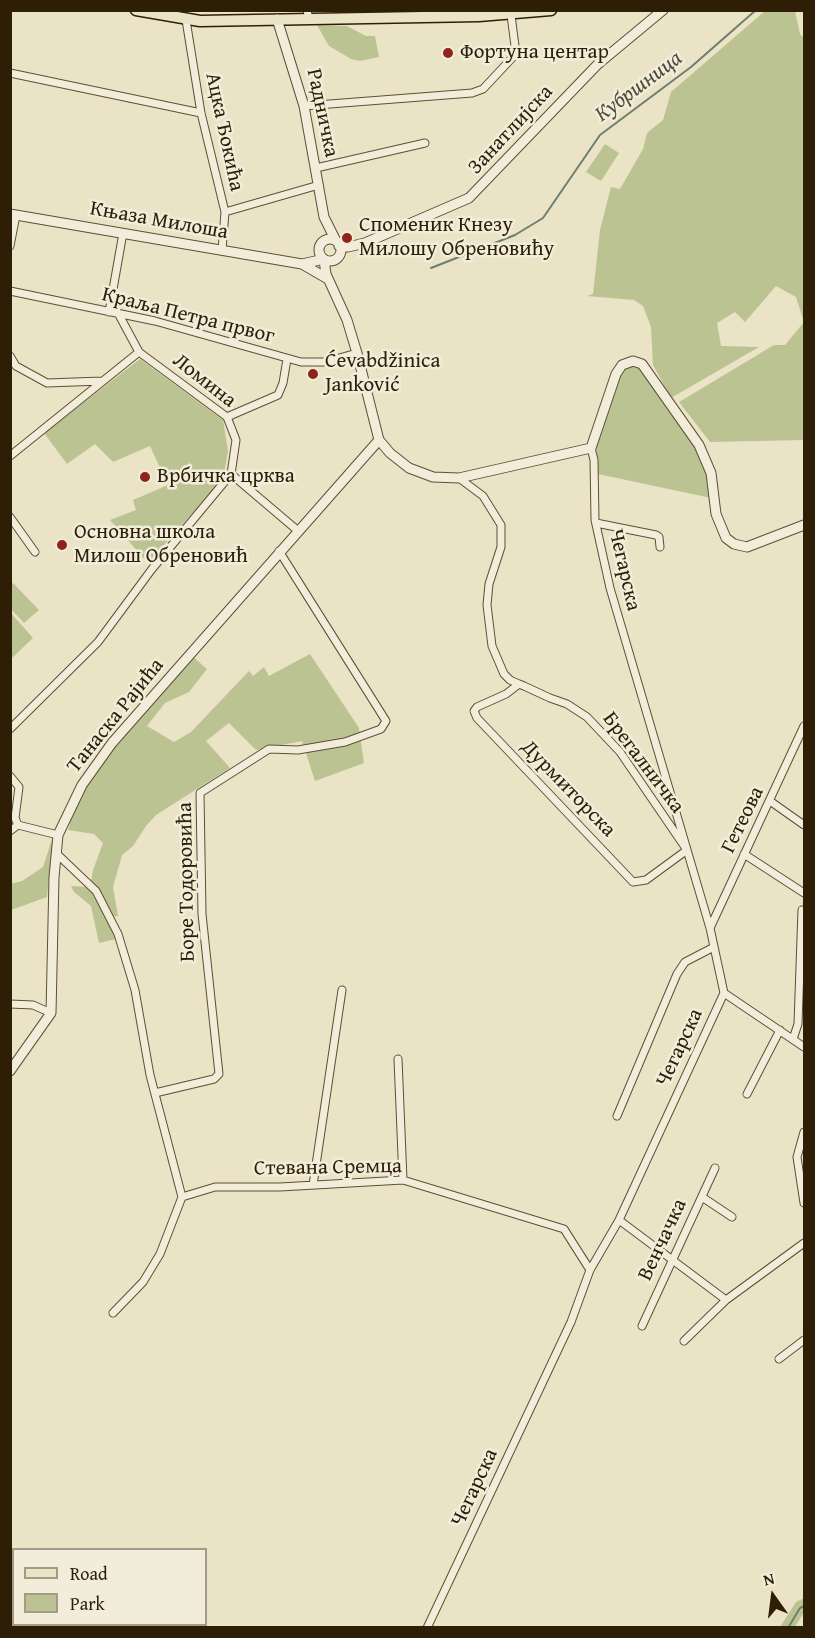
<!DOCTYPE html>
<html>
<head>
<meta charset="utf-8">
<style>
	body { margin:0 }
	#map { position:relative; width:815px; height:1638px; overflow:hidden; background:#ebe3c6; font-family:"Gentium Book Plus",serif }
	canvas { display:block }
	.frame { position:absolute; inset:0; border:12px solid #2e1e06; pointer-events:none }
	.legend { position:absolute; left:12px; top:1548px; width:195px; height:78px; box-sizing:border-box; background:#f2edda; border:2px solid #a49a85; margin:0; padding:8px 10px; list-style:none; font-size:18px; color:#2e1e06 }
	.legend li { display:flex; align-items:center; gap:12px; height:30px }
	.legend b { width:30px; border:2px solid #a49a85 }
	.north { position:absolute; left:743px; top:1566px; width:60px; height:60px; -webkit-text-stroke:4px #f2edda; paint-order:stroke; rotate:346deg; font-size:16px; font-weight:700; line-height:24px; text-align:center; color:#2e1e06 }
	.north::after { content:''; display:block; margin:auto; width:21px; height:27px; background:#2e1e06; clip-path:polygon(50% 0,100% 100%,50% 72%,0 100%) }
</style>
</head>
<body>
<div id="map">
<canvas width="815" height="1638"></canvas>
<div class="frame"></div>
<ul class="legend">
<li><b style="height:8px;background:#ebe3c6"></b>Road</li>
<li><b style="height:16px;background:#bcc392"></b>Park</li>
</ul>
<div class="north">N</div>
</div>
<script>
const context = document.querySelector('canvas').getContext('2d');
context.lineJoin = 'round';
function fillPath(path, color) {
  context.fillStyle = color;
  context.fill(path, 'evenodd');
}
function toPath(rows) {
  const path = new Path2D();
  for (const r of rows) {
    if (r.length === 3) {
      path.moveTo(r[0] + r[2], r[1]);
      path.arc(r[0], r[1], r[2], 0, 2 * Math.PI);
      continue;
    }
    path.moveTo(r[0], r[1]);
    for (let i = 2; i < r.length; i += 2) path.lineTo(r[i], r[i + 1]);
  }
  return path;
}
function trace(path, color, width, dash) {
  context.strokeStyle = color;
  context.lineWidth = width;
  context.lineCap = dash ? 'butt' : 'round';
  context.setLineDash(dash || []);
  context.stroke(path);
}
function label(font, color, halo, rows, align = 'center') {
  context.font = font + ' "Gentium Book Plus",serif';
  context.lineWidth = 5;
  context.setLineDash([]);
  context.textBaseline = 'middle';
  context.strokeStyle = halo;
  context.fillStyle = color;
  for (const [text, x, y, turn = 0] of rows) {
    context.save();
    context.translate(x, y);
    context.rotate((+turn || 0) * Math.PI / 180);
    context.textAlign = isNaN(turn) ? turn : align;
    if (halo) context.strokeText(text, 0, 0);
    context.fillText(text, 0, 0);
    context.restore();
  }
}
fillPath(toPath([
	[765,11,795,11,800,34,804,38,804,440,710,442,679,402,774,345,785,345,804,322,796,297,776,286,745,322,735,312,717,323,721,346,759,347,671,398,653,365,651,327,643,306,634,300,587,296,593,294,600,230,611,187,620,189,643,149,647,133,663,120,671,92],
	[317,25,347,26,366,36,375,36,379,57,360,61,351,59,329,46],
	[605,144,619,153,601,181,586,172],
	[140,359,223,420,228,451,224,474,220,482,148,563,110,520,136,510,133,500,168,485,150,446,113,462,95,444,67,464,44,433],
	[637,364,697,447,706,471,711,498,598,474,596,443,623,368],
	[13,583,39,610,24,623,11,609,11,585],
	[11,613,33,638,11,659,10,659],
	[310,654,359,728,364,763,315,781,302,741,256,750,229,723,206,741,230,768,156,815,146,826,133,846,122,855,113,887,118,916,105,917,116,939,99,943,91,906,74,892,71,886,90,887,93,870,103,843,94,834,68,830,82,786,108,749,192,656,207,669,189,692,165,703,147,726,174,742,191,732,249,671,253,676,264,667,269,676],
	[53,836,47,897,11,910,10,884,22,881,43,867],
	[804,1598,804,1612,795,1627,780,1627,796,1602]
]), '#bcc392');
trace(toPath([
	[431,268,515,235,543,218,600,135,691,67,756,10],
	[788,1628,800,1608,804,1606]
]), '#6e7e70', 2);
const minor = toPath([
	[307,10,309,19],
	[186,20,201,113,225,212,222,250],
	[10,73,201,113],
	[304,106,472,93,483,89,513,57,515,46,511,15],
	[316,168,425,143],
	[225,212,319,185],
	[10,246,16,215],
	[10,291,155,321,301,362,325,362,357,353],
	[109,312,123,233],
	[118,313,139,352,227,417,236,440,231,474,297,530],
	[10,356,16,366,47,383,102,381],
	[227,417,278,395,283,383,287,359],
	[10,456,139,352],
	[459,478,483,496,501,525,501,547,489,584,487,605,492,646,504,674,510,680,519,684,524,686,550,698,567,704,587,717,620,752,687,850,646,880,633,882,477,718,474,711,477,707,506,694,519,684],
	[10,517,35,552],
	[596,523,656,535,659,537,660,547],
	[10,729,98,642,152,569,231,474],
	[10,776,19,787,15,818,18,825,58,835],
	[770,801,804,825],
	[10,831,18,825],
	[56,853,96,891,118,934,135,990,150,1075,182,1197,160,1254,143,1282,113,1313],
	[744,854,804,893],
	[710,928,804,726],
	[724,993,804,1047],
	[10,1004,33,1005,51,1013],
	[793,1039,798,1024,802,910],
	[398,1059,403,1180],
	[155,1093,214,1079,219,1074,202,914,200,793,269,749,298,750,345,742,381,729,386,721,279,551],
	[747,1094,780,1030],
	[617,1116,677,974,685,962,714,947],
	[804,1132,797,1157,804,1203],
	[313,1185,342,990],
	[182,1197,215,1187,280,1187,403,1180,564,1229,590,1270],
	[702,1197,732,1217],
	[619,1220,726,1300],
	[642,1326,715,1168],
	[684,1341,726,1300,804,1243],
	[779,1359,804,1340],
	[427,1628,571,1322,590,1270,619,1220,724,993,710,928,610,588,595,520,594,460,591,448]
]);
const tertiary = toPath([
	[277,19,304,106,324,217,336,241],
	[10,214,302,264,324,259],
	[330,250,11],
	[339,246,348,247,365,243,469,198,598,64,663,10],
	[324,260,326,274,347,320,357,353,379,440,390,453,409,468,433,477,459,478,591,448,616,374,622,365,633,361,642,364,699,445,711,473,716,514,726,538,734,544,747,547,804,525],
	[302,264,328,279],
	[10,1071,51,1013,54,877,58,835,82,785,112,743,379,440]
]);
const primary = toPath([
	[136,10,200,21,479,16,551,10]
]);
trace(minor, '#5d4f36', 9);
trace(tertiary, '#5d4f36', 11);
trace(primary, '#2e1e06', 13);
trace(minor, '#f2edda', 7);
trace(tertiary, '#f2edda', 9);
trace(primary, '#ebe3c6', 10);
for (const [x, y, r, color] of [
	[448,53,6,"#8f2418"],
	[347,238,6,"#8f2418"],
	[313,374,6,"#8f2418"],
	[145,477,6,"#8f2418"],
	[62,545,6,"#8f2418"]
]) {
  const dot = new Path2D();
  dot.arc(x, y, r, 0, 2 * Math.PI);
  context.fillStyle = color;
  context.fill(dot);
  trace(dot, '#f2edda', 2);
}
label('21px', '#2e1e06', '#f2edda', [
	["Фортуна центар",460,53],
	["Споменик Кнезу",359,226],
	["Милошу Обреновићу",359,250],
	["Ćevabdžinica",325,362],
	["Janković",325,386],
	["Врбичка црква",157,477],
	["Основна школа",74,533],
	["Милош Обреновић",74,557]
], 'left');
label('21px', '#2e1e06', '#f2edda', [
	["Радничка",322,113,78],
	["Занатлијска",511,130,-47],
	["Ацка Ђокића",224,132,78],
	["Књаза Милоша",159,221,10],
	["Краља Петра првог",188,316,14],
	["Ломина",204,381,38],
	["Чегарска",624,570,77],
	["Танаска Рајића",116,716,-51],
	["Брегалничка",643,763,53],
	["Дурмиторска",568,789,46],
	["Гетеова",743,820,-64],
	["Боре Тодоровића",187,882,-91],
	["Чегарска",680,1048,-65],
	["Стевана Сремца",328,1168,-1],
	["Венчачка",663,1240,-65],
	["Чегарска",475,1488,-65]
]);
label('italic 22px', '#4e4e3b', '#f2edda', [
	["Кубршница",639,87,-37]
]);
</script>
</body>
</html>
